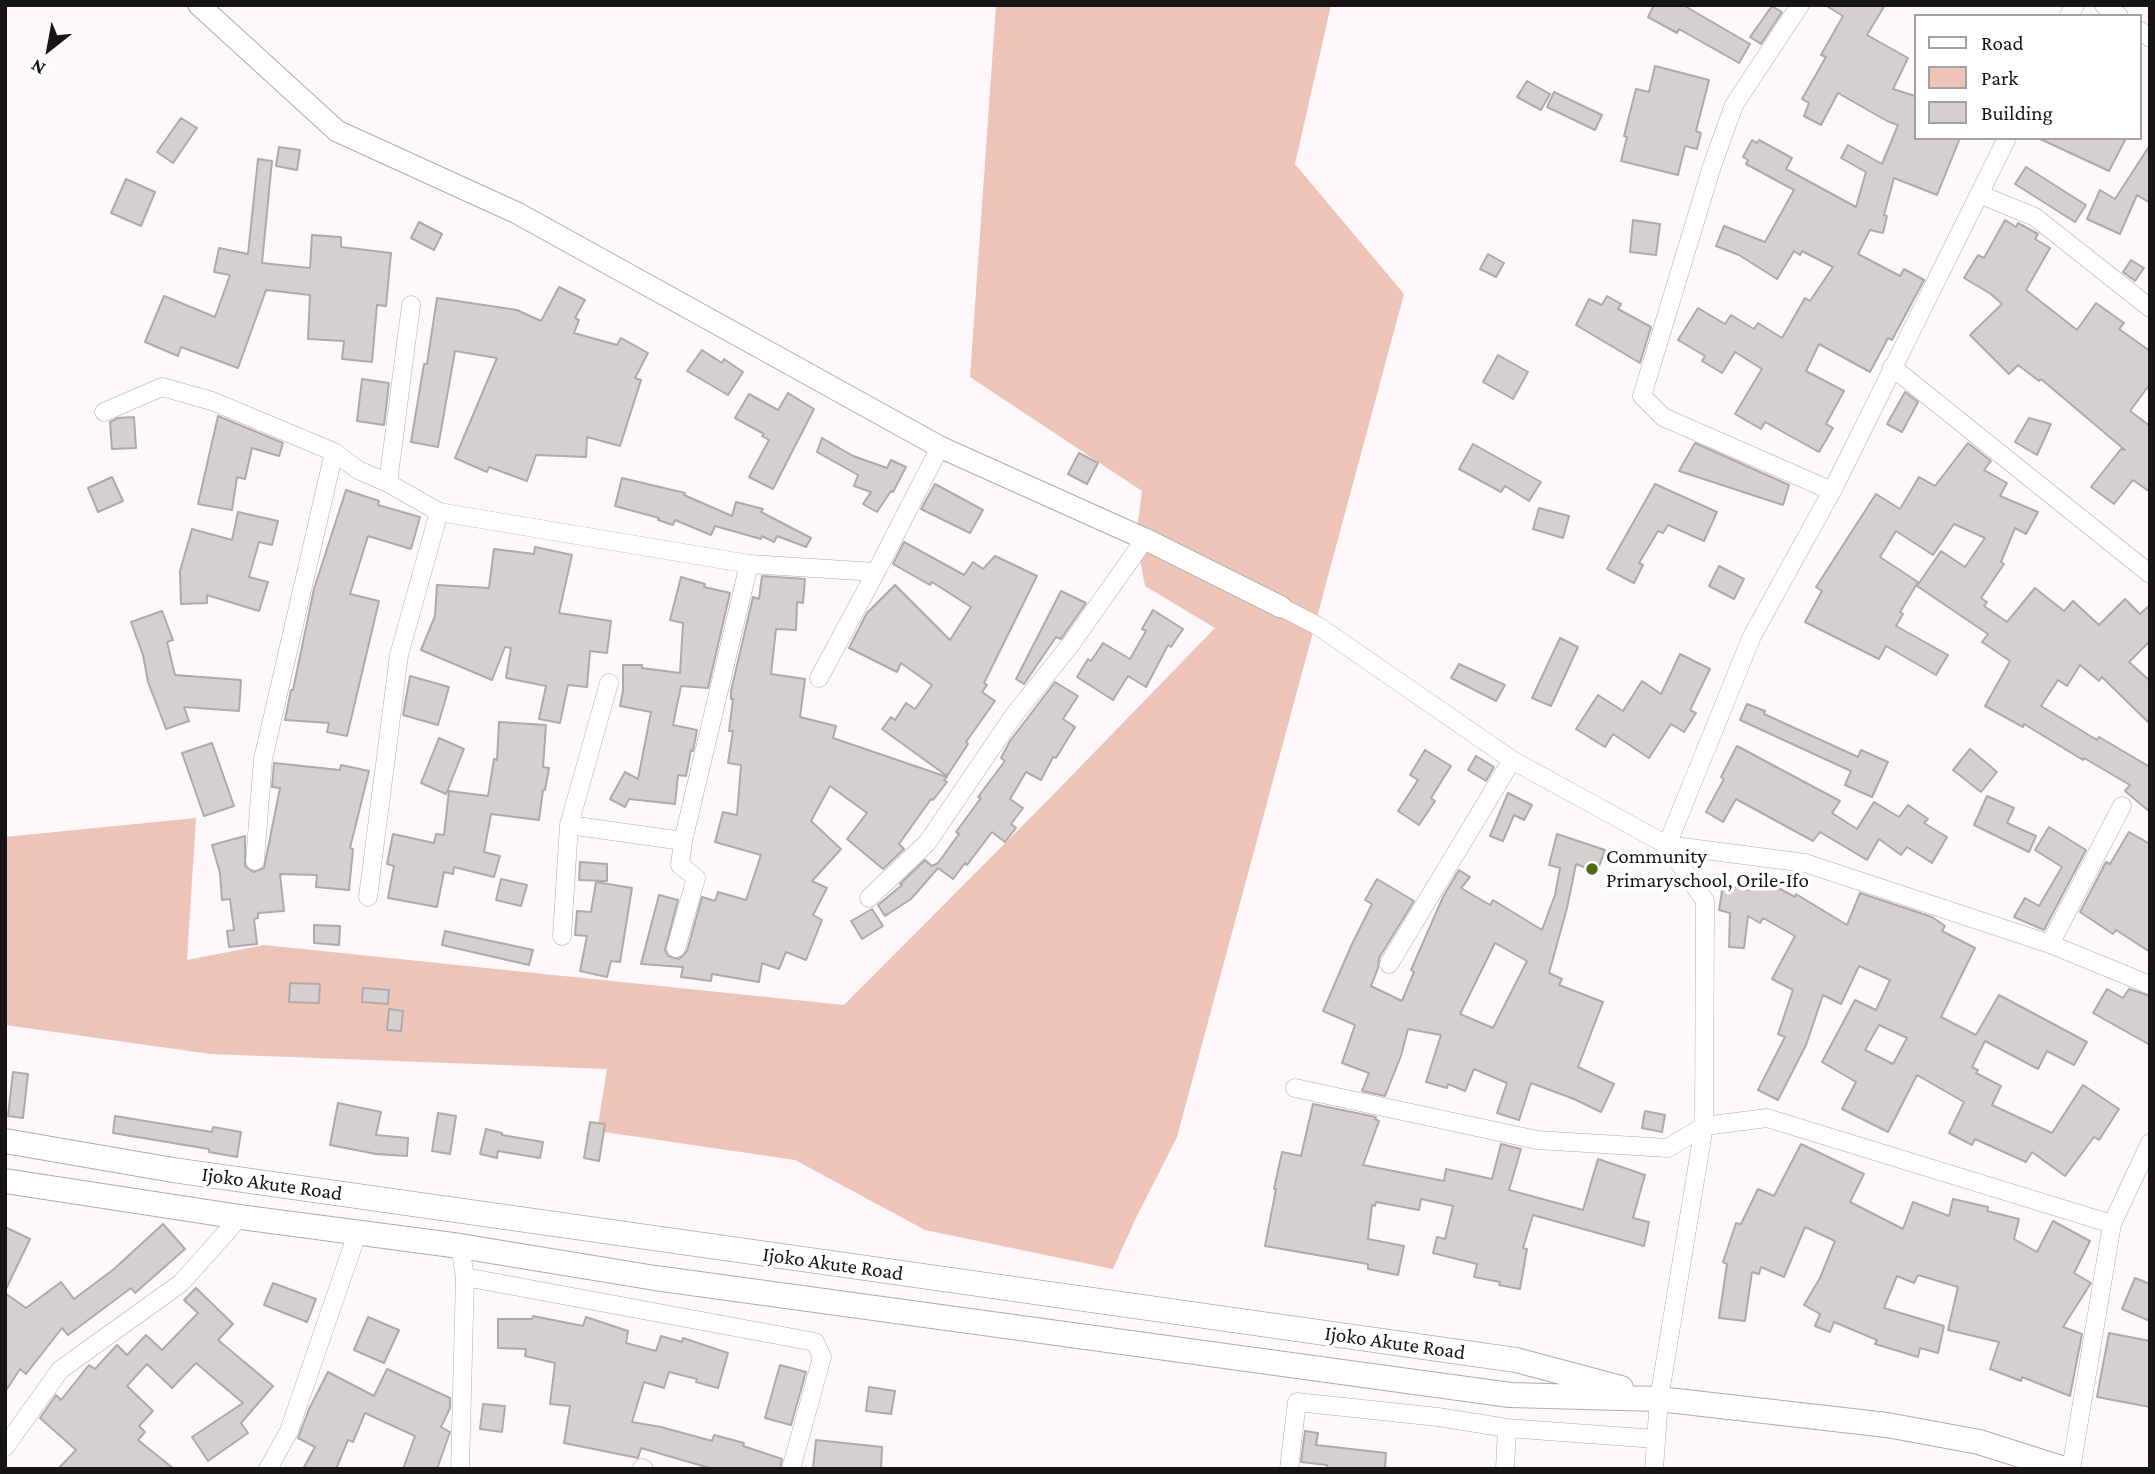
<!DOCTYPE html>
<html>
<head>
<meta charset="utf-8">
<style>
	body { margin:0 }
	#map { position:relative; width:2155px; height:1474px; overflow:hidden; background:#fef8fc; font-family:"Crimson Pro",serif }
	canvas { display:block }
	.frame { position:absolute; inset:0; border:7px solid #161415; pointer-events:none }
	.legend { position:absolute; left:1914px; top:14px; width:228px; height:126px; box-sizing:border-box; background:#fff; border:2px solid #a2a1a1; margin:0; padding:9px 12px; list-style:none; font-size:21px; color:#161415 }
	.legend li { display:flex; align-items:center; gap:14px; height:35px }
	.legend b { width:35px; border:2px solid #a2a1a1 }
	.north { position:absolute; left:14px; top:14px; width:70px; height:70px; -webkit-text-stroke:5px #fff; paint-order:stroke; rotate:211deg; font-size:19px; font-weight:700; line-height:28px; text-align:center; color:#161415 }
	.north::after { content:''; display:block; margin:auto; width:24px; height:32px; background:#161415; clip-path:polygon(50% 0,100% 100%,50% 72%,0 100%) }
</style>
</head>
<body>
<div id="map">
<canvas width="2155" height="1474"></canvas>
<div class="frame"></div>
<ul class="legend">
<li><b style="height:9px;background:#fff"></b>Road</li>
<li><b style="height:19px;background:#efc4b8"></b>Park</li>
<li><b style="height:19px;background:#d6cfd0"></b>Building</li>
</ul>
<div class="north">N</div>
</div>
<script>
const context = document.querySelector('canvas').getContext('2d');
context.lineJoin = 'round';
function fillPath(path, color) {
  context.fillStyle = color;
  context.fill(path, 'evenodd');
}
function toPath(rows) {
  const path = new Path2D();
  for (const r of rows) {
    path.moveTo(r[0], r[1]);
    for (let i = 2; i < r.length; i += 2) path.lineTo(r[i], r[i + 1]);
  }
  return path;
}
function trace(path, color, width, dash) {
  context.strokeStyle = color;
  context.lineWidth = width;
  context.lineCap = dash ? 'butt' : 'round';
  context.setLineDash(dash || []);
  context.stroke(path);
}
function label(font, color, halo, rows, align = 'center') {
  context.font = font + ' "Crimson Pro",serif';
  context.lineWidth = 7;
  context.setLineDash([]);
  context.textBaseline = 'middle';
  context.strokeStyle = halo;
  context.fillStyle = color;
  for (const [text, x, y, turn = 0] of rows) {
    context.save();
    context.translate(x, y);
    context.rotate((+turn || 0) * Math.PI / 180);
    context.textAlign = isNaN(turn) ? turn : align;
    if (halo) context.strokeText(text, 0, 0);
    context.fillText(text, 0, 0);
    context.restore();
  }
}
fillPath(toPath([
	[996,5,1331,5,1295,164,1404,294,1177,1137,1135,1220,1113,1269,925,1230,795,1160,597,1131,607,1069,210,1054,5,1025,5,837,196,818,187,960,264,945,844,1005,1048,800,1215,628,1145,586,1136,537,1142,491,970,377]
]), '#efc4b8');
const building = toPath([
	[1654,5,1683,5,1750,44,1739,63,1679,29,1677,33,1648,17,1654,5],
	[1825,5,1885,5,1867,35,1908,58,1893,89,1915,96,1915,138,1960,138,1937,195,1894,178,1884,215,1887,216,1883,233,1870,230,1858,254,1900,276,1904,269,1924,280,1892,340,1888,338,1870,372,1819,344,1806,371,1844,391,1826,424,1833,428,1819,452,1765,422,1761,429,1735,414,1762,369,1735,352,1722,373,1702,361,1705,356,1678,340,1698,308,1725,324,1731,315,1754,329,1758,323,1782,338,1805,298,1810,301,1833,267,1802,251,1800,255,1794,251,1777,279,1739,255,1716,246,1724,226,1765,242,1794,190,1746,164,1748,160,1743,157,1752,140,1757,143,1759,140,1792,158,1786,169,1856,207,1866,172,1841,158,1848,145,1882,164,1898,125,1887,121,1838,93,1821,125,1804,116,1809,103,1802,99,1826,57,1821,55,1843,16,1825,5],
	[1772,6,1782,12,1761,44,1750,37,1772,6],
	[1655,66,1709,80,1696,131,1701,133,1697,149,1685,146,1678,175,1621,161,1627,137,1624,136,1636,89,1649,92,1655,66],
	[1527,81,1550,94,1541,110,1517,97,1527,81],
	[1554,92,1602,115,1595,130,1547,107,1554,92],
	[181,118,197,128,173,163,157,152,181,118],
	[2038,138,2126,138,2109,171,2038,138],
	[2150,145,2150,203,2137,195,2120,234,2087,219,2100,190,2115,199,2150,145],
	[279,147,300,150,297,170,276,166,279,147],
	[258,159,272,161,262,263,310,268,312,235,341,237,341,247,391,253,386,306,377,305,372,362,342,359,344,341,308,339,310,295,266,290,238,368,181,347,178,356,145,342,164,296,215,317,230,275,214,272,219,248,248,254,258,159],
	[2026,167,2086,205,2075,222,2015,184,2026,167],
	[126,179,155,192,141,226,111,213,126,179],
	[1633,220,1660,224,1656,255,1630,252,1633,220],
	[2005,220,2016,227,2018,223,2038,234,2035,239,2050,248,2026,290,2077,330,2096,303,2124,323,2119,329,2150,351,2150,384,2130,411,2150,426,2150,492,2133,480,2114,504,2091,487,2121,449,2125,450,2041,379,2039,381,2018,365,2009,374,1970,335,2002,304,1991,294,1964,278,1978,255,1984,258,2005,220],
	[419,222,442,234,434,250,411,238,419,222],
	[1488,254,1504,263,1496,277,1480,269,1488,254],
	[2131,260,2144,268,2135,281,2123,272,2131,260],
	[559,287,585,300,575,318,579,320,574,333,617,345,621,338,648,353,635,378,641,380,620,446,587,437,586,457,536,455,527,481,489,467,487,472,455,458,497,358,455,351,438,447,411,442,424,364,427,364,437,298,517,310,541,321,559,287],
	[1607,296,1621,304,1618,309,1651,327,1640,363,1576,325,1589,299,1602,305,1607,296],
	[702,350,722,363,724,359,743,372,728,395,687,371,702,350],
	[1498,355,1528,372,1513,399,1483,382,1498,355],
	[362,379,389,383,384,425,357,421,362,379],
	[1905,392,1918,402,1902,432,1887,424,1905,392],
	[788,393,814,409,773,489,749,477,769,440,762,436,764,434,735,418,749,394,778,410,788,393],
	[218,416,283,443,279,456,252,448,245,479,237,477,232,510,198,504,218,416],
	[134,417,136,448,112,449,110,422,118,418,134,417],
	[2029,418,2051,424,2037,455,2015,442,2029,418],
	[822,438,853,456,887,468,891,460,906,467,893,492,891,491,877,512,863,504,871,492,854,486,858,475,817,452,822,438],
	[1695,443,1789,485,1783,505,1679,471,1695,443],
	[1968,443,1991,461,1984,470,2007,483,2000,496,2038,512,2026,534,2015,528,2001,562,2004,564,1981,598,1987,602,1984,606,2007,622,2035,588,2064,611,2073,601,2099,625,2125,599,2140,614,2150,605,2150,641,2129,662,2150,681,2150,724,2102,677,2099,681,2080,665,2067,686,2058,680,2041,706,2097,740,2099,737,2150,767,2150,812,2125,791,2130,785,2084,758,2083,760,2024,724,2023,727,1985,706,2010,661,1982,642,1988,634,1917,586,1941,551,1965,567,1985,538,1954,524,1933,555,1896,531,1880,557,1918,582,1900,612,1903,614,1896,626,1948,655,1936,675,1886,646,1879,659,1805,622,1822,591,1816,587,1876,494,1900,509,1919,477,1935,486,1968,443],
	[1473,444,1541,482,1529,501,1505,486,1501,492,1459,469,1473,444],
	[1079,453,1098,463,1087,484,1068,474,1079,453],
	[112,477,123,501,98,512,88,488,112,477],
	[622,478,685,493,684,495,732,516,736,502,763,509,761,512,811,538,806,547,777,536,774,542,762,536,761,539,715,526,711,535,675,520,673,525,658,520,659,518,615,506,622,478],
	[935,484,983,510,970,533,921,509,935,484],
	[1655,484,1717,512,1704,541,1668,525,1663,533,1658,531,1639,563,1643,565,1634,583,1607,569,1655,484],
	[346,490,379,501,378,505,420,517,411,549,368,536,350,594,379,601,347,736,327,732,329,723,285,720,291,690,293,690,314,589,346,490],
	[1539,508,1569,516,1563,538,1533,529,1539,508],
	[238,512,278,521,272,545,259,542,249,577,268,582,259,611,207,595,207,603,181,604,180,571,192,529,232,540,238,512],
	[904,542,964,575,973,562,983,569,995,556,1037,576,984,683,987,685,982,692,995,701,966,742,968,744,947,776,882,729,891,717,895,720,906,703,915,709,932,685,901,663,897,672,849,648,867,613,895,585,950,640,971,607,932,582,930,585,893,564,904,542],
	[535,547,572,555,559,613,611,621,607,653,590,651,587,687,568,685,560,723,539,719,546,686,506,678,511,648,505,647,492,680,421,650,435,616,437,585,489,588,494,549,534,554,535,547],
	[1719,566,1744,579,1734,599,1709,586,1719,566],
	[762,576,805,579,803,603,797,602,796,630,776,629,771,674,805,679,800,717,836,726,833,738,947,777,944,780,947,782,933,800,931,799,899,844,904,849,883,869,847,839,867,813,830,786,811,821,841,849,812,881,827,888,813,915,822,920,806,960,786,952,779,969,762,963,759,982,712,974,711,981,681,977,683,967,641,964,659,895,678,900,665,950,668,956,679,959,687,951,702,897,715,901,718,892,746,900,761,855,715,842,723,812,737,815,741,765,728,763,733,731,729,731,733,699,731,699,731,691,753,597,759,599,762,576],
	[681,577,705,584,704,587,730,593,708,688,681,686,673,725,697,730,693,751,691,750,686,776,678,775,675,804,629,799,625,807,610,799,625,772,638,779,651,712,620,706,623,691,623,665,642,665,642,668,680,673,683,623,670,620,681,577],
	[1061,591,1086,603,1061,639,1056,637,1024,684,1016,679,1061,591],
	[1153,610,1183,629,1171,647,1168,645,1146,687,1128,676,1113,700,1077,677,1088,659,1091,661,1103,643,1130,659,1146,631,1142,629,1153,610],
	[162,611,173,640,167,642,175,675,241,680,239,711,184,707,189,721,166,729,148,682,143,655,131,622,162,611],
	[1560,638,1578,647,1551,706,1532,698,1560,638],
	[1680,654,1710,669,1690,710,1696,713,1684,732,1671,724,1649,758,1613,734,1605,747,1576,729,1598,695,1623,711,1642,681,1661,694,1680,654],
	[1459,664,1505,685,1496,701,1451,678,1459,664],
	[410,676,449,687,438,725,403,715,410,676],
	[1055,682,1078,696,1063,719,1075,727,1056,758,1053,757,1041,780,1026,772,1010,799,1023,808,1011,824,1016,828,1005,842,992,832,967,865,965,863,953,879,938,868,911,899,885,916,878,905,902,885,900,884,925,860,932,866,938,863,959,834,956,832,981,798,978,797,1005,761,1001,758,1010,741,1055,682],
	[1747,704,1765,711,1764,714,1858,757,1861,750,1888,762,1872,797,1845,785,1851,771,1740,720,1747,704],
	[499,722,546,725,543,767,549,768,545,790,543,790,539,820,491,814,484,852,500,856,494,877,454,867,453,874,444,872,437,907,388,898,394,866,387,864,393,834,434,843,436,834,444,835,449,791,488,796,494,759,497,760,499,722],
	[439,738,464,749,446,794,421,783,439,738],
	[212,743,234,806,204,816,182,753,212,743],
	[1737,746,1840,801,1832,813,1857,829,1874,802,1899,817,1908,805,1928,819,1924,823,1947,837,1932,863,1907,847,1901,855,1879,839,1867,860,1820,832,1813,841,1736,799,1723,822,1706,812,1724,779,1721,777,1737,746],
	[1970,749,1997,772,1981,792,1953,770,1970,749],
	[1425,750,1451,766,1431,798,1435,801,1419,825,1398,811,1418,780,1410,775,1425,750],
	[1476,756,1494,767,1486,781,1468,770,1476,756],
	[274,763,340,770,341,765,369,771,350,848,353,849,349,890,316,887,317,875,280,874,284,911,258,913,258,918,254,919,257,944,229,947,227,931,234,930,230,899,222,900,220,873,212,845,245,836,245,866,253,872,264,868,280,788,272,787,274,763],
	[1508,793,1532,805,1524,820,1514,815,1503,841,1490,836,1508,793],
	[1987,796,2014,808,2007,823,2036,836,2029,852,1974,825,1987,796],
	[2049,827,2086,850,2044,930,2014,917,2025,898,2039,906,2062,867,2035,850,2049,827],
	[2129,832,2150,844,2150,952,2116,930,2113,934,2080,912,2106,862,2110,864,2129,832],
	[1557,834,1605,850,1597,872,1576,864,1567,908,1549,973,1562,979,1559,985,1603,1002,1578,1067,1614,1084,1601,1112,1574,1099,1531,1083,1519,1120,1497,1113,1507,1083,1474,1069,1465,1091,1448,1084,1447,1088,1426,1082,1441,1035,1408,1029,1401,1056,1385,1096,1362,1091,1369,1073,1342,1063,1355,1025,1323,1011,1352,944,1372,904,1365,900,1377,879,1414,901,1379,958,1378,968,1371,986,1402,1001,1414,972,1411,970,1443,897,1459,870,1470,877,1461,888,1490,905,1493,900,1542,930,1555,895,1560,868,1549,865,1557,834],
	[1495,943,1527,961,1493,1028,1460,1014,1495,943],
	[580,862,607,864,607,881,579,880,580,862],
	[1758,877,1795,897,1796,894,1847,925,1860,893,1932,917,1945,926,1942,931,1975,948,1941,1017,1976,1035,1999,995,2087,1042,2074,1065,2047,1051,2038,1069,1985,1041,1972,1067,1978,1070,1976,1073,2001,1086,1992,1105,2052,1133,2083,1085,2119,1109,2099,1140,2094,1137,2065,1176,2032,1152,2026,1162,1975,1139,1972,1145,1949,1133,1964,1102,1917,1075,1888,1132,1842,1109,1856,1082,1822,1062,1855,1000,1876,1010,1890,980,1859,966,1841,1004,1823,995,1806,1045,1778,1100,1758,1090,1785,1037,1778,1034,1793,990,1772,979,1795,936,1763,918,1760,923,1748,916,1744,948,1729,947,1730,913,1719,910,1723,885,1750,890,1758,877],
	[1879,1025,1907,1038,1893,1064,1865,1050,1879,1025],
	[501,879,527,885,521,906,496,900,501,879],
	[596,882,632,888,620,962,611,961,607,977,580,971,587,936,575,935,577,911,591,912,596,882],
	[872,909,883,926,862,939,851,921,872,909],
	[314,925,340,926,339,945,314,943,314,925],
	[445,931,533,950,529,965,442,945,445,931],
	[290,983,320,984,319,1003,289,1002,290,983],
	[363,988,389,990,388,1004,362,1002,363,988],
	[2107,989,2123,998,2129,989,2150,996,2150,1045,2093,1013,2107,989],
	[389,1009,403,1011,401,1031,387,1030,389,1009],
	[13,1072,28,1074,23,1118,8,1116,13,1072],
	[338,1103,381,1112,376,1135,408,1138,407,1156,376,1154,330,1145,338,1103],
	[1313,1104,1376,1117,1375,1119,1379,1121,1363,1165,1444,1181,1446,1169,1492,1179,1501,1144,1521,1149,1509,1190,1583,1210,1598,1159,1645,1175,1633,1218,1649,1222,1644,1246,1533,1215,1523,1248,1527,1249,1520,1289,1499,1285,1500,1282,1474,1277,1477,1264,1433,1253,1437,1237,1445,1239,1453,1206,1421,1199,1419,1210,1376,1202,1375,1206,1372,1205,1368,1239,1404,1246,1398,1275,1368,1269,1368,1264,1265,1246,1276,1189,1274,1189,1282,1152,1301,1156,1313,1104],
	[1645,1111,1665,1115,1662,1132,1642,1128,1645,1111],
	[438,1113,456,1116,450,1154,432,1151,438,1113],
	[115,1116,212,1132,213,1127,241,1132,237,1157,209,1152,209,1149,113,1133,115,1116],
	[590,1122,605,1124,599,1161,584,1158,590,1122],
	[486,1129,502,1133,502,1135,543,1142,540,1158,498,1151,497,1158,480,1154,486,1129],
	[1801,1144,1864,1174,1850,1202,1903,1229,1913,1202,1949,1216,1953,1199,1988,1207,1987,1211,2019,1219,2014,1239,2037,1252,2053,1221,2090,1241,2074,1273,2091,1283,2063,1327,2082,1334,2070,1396,2022,1377,2021,1381,1990,1369,1999,1342,1948,1330,1958,1287,1918,1275,1914,1283,1897,1276,1884,1308,1944,1326,1938,1353,1920,1348,1918,1357,1875,1344,1877,1340,1834,1322,1830,1332,1815,1326,1820,1314,1804,1305,1820,1278,1835,1241,1805,1227,1784,1277,1761,1267,1759,1274,1752,1272,1745,1321,1719,1318,1727,1264,1723,1262,1736,1223,1741,1224,1758,1189,1774,1196,1801,1144],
	[163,1224,185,1249,135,1293,131,1288,68,1335,62,1328,26,1374,20,1369,5,1392,5,1293,26,1308,61,1282,74,1299,114,1269,163,1224],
	[5,1227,30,1239,5,1291,5,1227],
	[2135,1278,2150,1284,2150,1321,2122,1309,2135,1278],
	[273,1283,316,1299,307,1322,264,1305,273,1283],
	[196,1288,233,1324,218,1340,273,1386,241,1423,248,1433,208,1461,192,1437,243,1403,196,1363,172,1388,147,1364,127,1386,153,1411,139,1426,145,1432,138,1440,174,1469,58,1469,76,1450,40,1418,56,1395,61,1400,89,1365,95,1369,117,1345,127,1355,146,1335,162,1350,198,1313,184,1300,196,1288],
	[533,1316,583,1326,586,1317,628,1331,626,1343,656,1351,661,1336,682,1342,683,1338,728,1353,718,1388,696,1382,697,1379,669,1372,664,1388,644,1382,632,1422,661,1427,712,1441,714,1435,744,1443,743,1446,782,1459,780,1469,713,1469,641,1448,638,1458,564,1443,570,1406,550,1404,555,1363,525,1356,526,1349,498,1348,498,1319,532,1319,533,1316],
	[368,1317,399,1330,384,1363,354,1350,368,1317],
	[2109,1333,2150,1341,2150,1407,2097,1397,2109,1333],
	[780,1365,806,1372,791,1425,765,1418,780,1365],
	[387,1369,450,1398,450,1408,441,1427,450,1432,437,1469,403,1469,415,1436,365,1413,353,1442,348,1440,336,1469,303,1469,315,1447,298,1438,309,1409,328,1372,374,1396,387,1369],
	[869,1387,895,1391,891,1414,866,1411,869,1387],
	[483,1404,505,1406,502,1432,480,1429,483,1404],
	[1305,1431,1318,1433,1316,1445,1386,1453,1385,1469,1327,1469,1327,1465,1301,1462,1305,1431],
	[816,1440,882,1447,881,1469,813,1468,816,1440]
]);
fillPath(building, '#d6cfd0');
trace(building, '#afa8a9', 2);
const minor = toPath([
	[1800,5,1734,105,1712,166,1642,396,1663,417,1832,491],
	[2104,5,2119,16],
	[2069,16,2075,5],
	[2139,30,2150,38],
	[2007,138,1832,491,1752,636,1667,845,1805,863,2050,944,2150,985],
	[1979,194,2035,217,2150,308],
	[1892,367,2150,574],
	[104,412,162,387,212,401,334,452,358,470,388,483,439,512,749,564,876,572,940,447],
	[388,483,411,305],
	[1281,607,1318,626,1512,760,1667,845,1705,901,1704,1126,1659,1399,1654,1469],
	[819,678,876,572],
	[569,825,609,683],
	[255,861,263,759,334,452],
	[368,897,399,655,439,512],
	[869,898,927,843,1014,715,1071,644,1145,539],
	[562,936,569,825,683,841],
	[2050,944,2122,806],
	[676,948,696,878,680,865,683,841,749,564],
	[1389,964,1512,760],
	[1295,1088,1537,1140,1668,1148,1704,1126,1767,1118,2112,1224],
	[460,1246,465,1277,460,1469],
	[465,1277,815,1342,822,1357,791,1469],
	[5,1447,60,1370,181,1283,240,1217],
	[642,1468,644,1469],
	[268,1469,289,1431,358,1231],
	[1289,1469,1297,1402,1438,1417,1507,1428,1656,1439],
	[1505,1469,1507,1428],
	[2071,1469,2112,1224,2150,1143]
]);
const tertiary = toPath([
	[199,5,337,131,517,213,940,447,1145,539,1281,607]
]);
const secondary = toPath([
	[5,1141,173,1170,1516,1360,1621,1388],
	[5,1181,240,1217,460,1246,655,1278,1510,1395,1659,1399,1887,1425,1979,1442,2064,1469]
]);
trace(minor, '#afa9ad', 19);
trace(tertiary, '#afa9ad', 23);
trace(secondary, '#afa9ad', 26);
trace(minor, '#fff', 18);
trace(tertiary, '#fff', 21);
trace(secondary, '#fff', 24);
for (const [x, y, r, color] of [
	[1592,869,7,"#546917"]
]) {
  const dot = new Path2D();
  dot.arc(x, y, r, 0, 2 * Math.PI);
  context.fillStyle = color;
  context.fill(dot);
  trace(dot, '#fff', 2.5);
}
label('21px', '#161415', '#fff', [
	["Community",1606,857],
	["Primaryschool, Orile-Ifo",1606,881]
], 'left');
label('21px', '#161415', '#fff', [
	["Ijoko Akute Road",272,1184,8],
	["Ijoko Akute Road",833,1264,8],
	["Ijoko Akute Road",1395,1343,8]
]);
</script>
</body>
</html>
